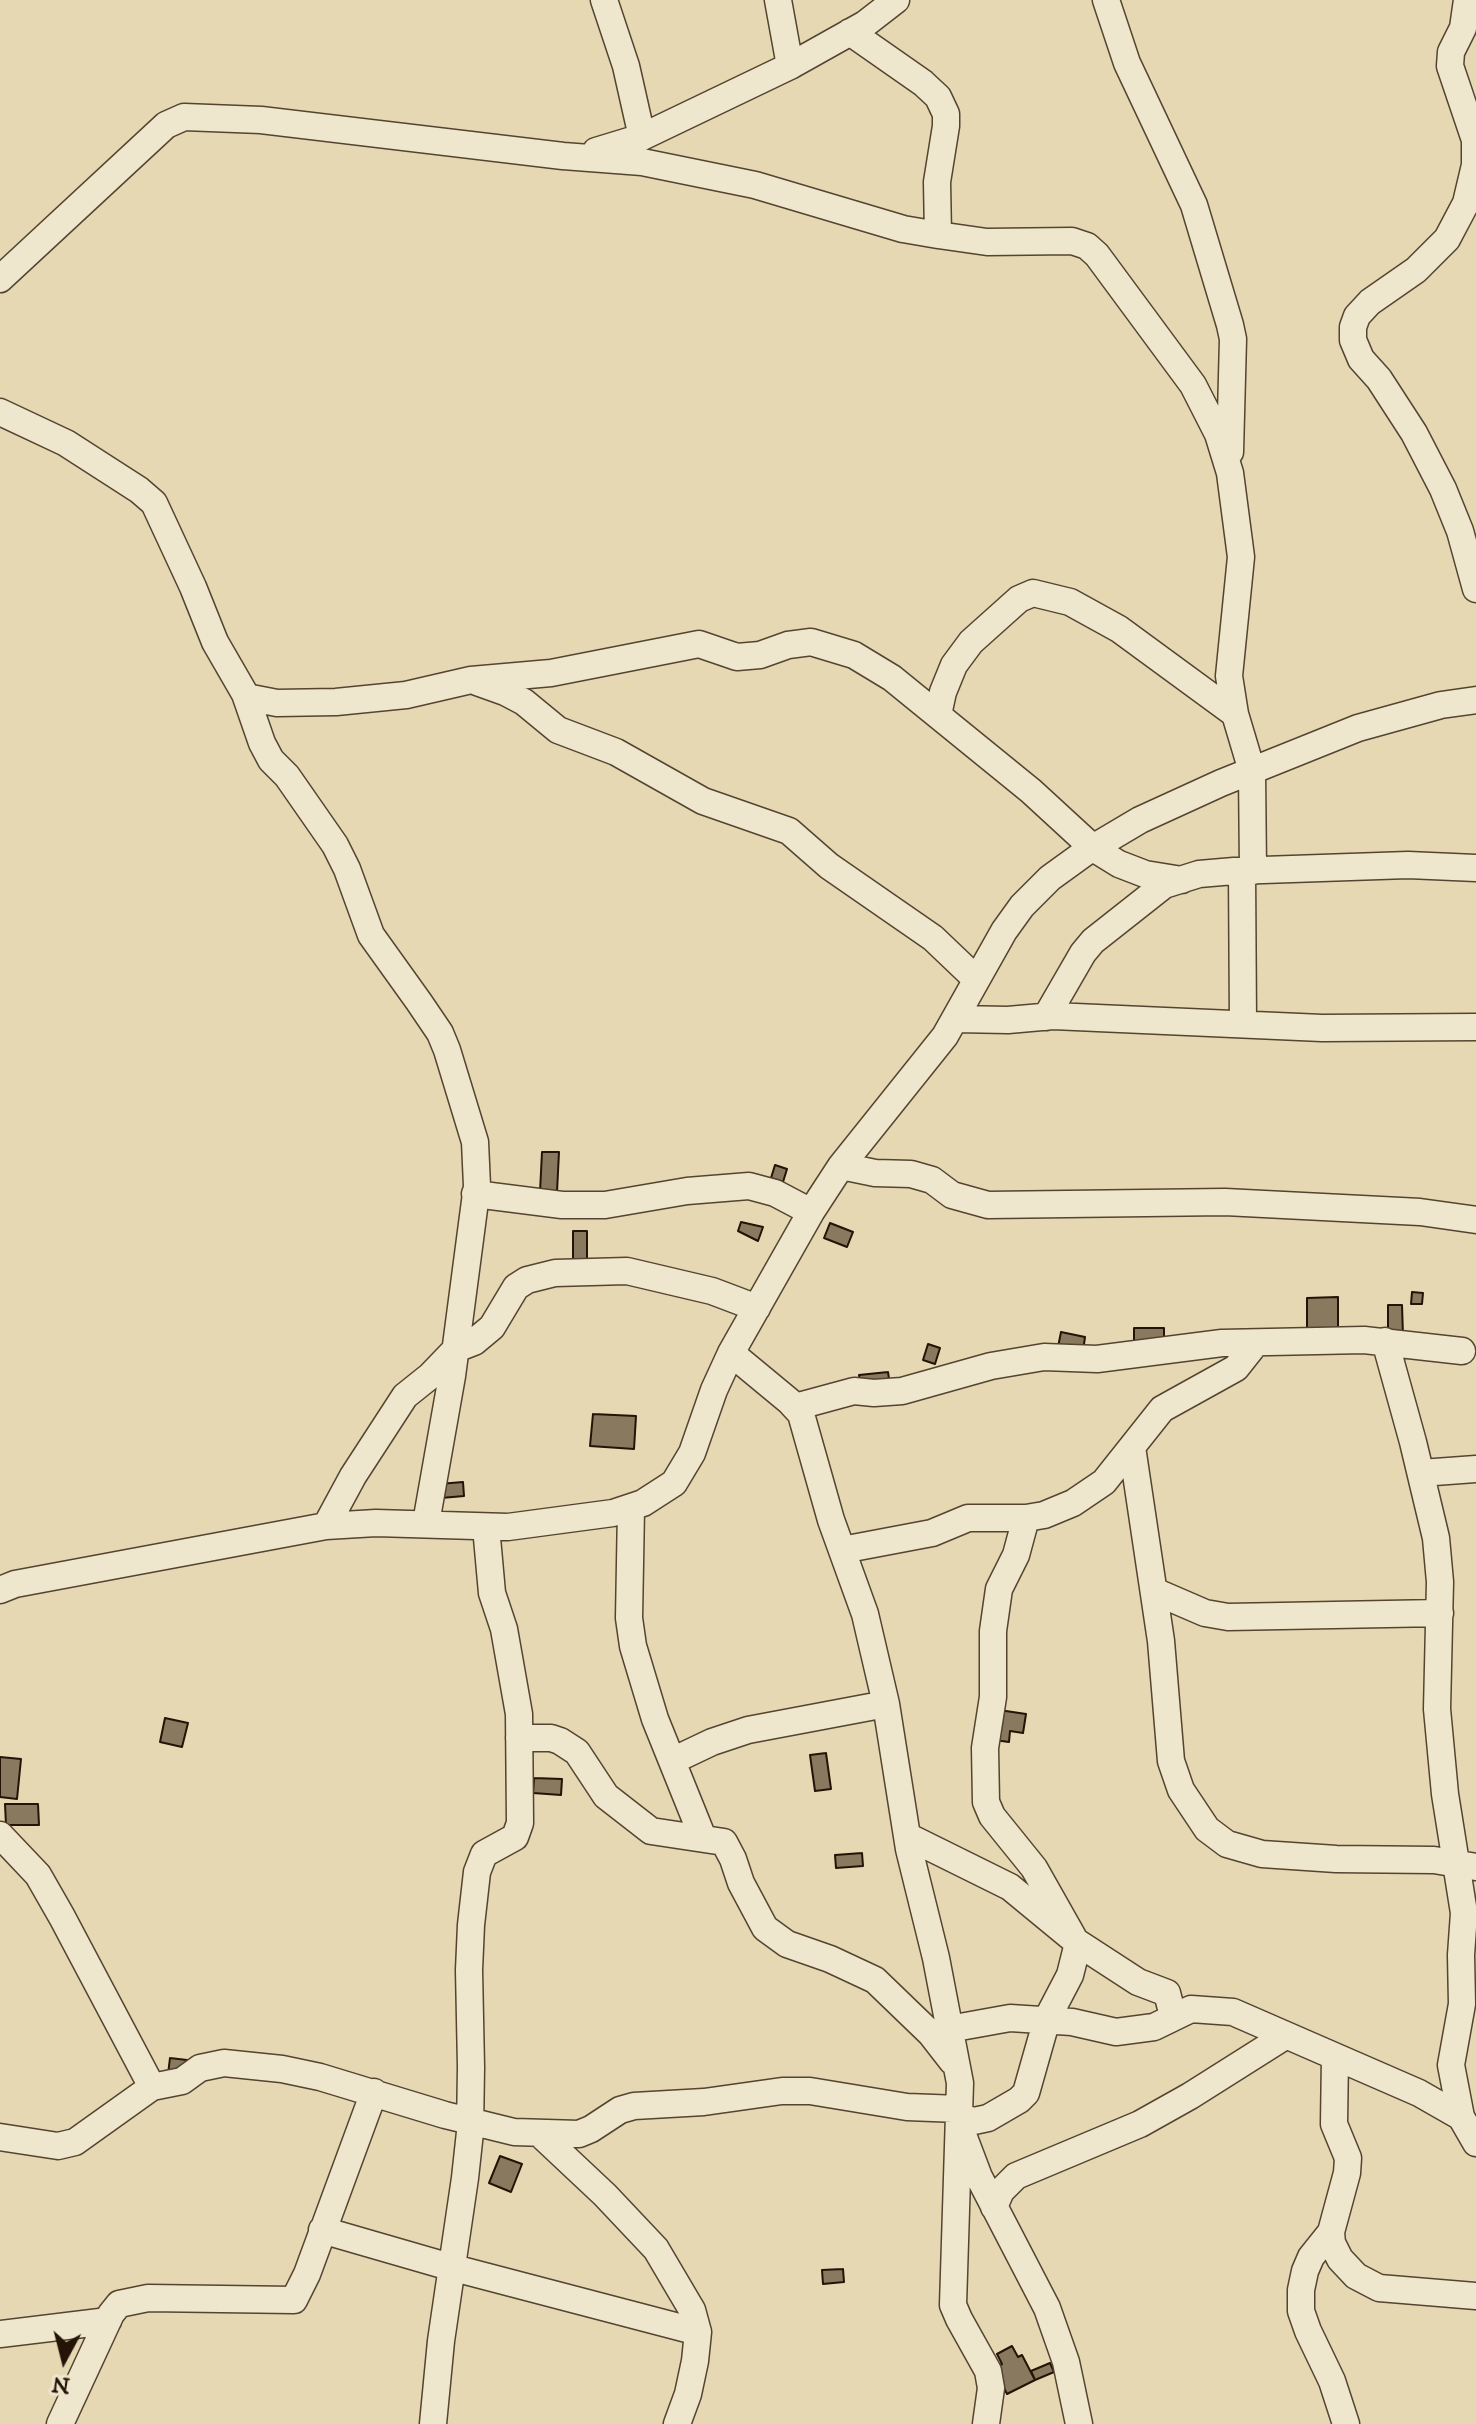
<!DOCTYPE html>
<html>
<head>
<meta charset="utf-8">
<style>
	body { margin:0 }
	#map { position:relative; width:1476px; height:2424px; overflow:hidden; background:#e5d8b2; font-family:"IM FELL DW Pica",serif }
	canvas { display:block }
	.north { position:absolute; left:24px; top:2320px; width:80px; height:80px; -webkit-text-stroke:6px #eee6cd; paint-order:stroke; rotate:187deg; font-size:22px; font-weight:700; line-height:32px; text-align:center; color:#241306 }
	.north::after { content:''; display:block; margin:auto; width:28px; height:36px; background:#241306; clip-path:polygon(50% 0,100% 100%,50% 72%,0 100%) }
</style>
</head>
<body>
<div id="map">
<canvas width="1476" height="2424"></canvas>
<div class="north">N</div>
</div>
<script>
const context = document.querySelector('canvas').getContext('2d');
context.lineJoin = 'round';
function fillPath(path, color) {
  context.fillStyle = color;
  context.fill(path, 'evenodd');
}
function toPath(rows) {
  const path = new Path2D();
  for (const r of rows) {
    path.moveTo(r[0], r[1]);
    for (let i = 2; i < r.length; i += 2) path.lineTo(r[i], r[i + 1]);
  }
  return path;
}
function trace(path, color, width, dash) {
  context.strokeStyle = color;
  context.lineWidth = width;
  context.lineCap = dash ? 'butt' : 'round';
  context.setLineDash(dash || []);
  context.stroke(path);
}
const building = toPath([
	[542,1152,559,1152,557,1192,540,1192,542,1152],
	[775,1165,787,1169,783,1182,771,1178,775,1165],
	[741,1222,763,1227,758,1241,738,1231,741,1222],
	[830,1223,853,1232,847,1247,824,1238,830,1223],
	[573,1231,587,1231,587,1270,573,1270,573,1231],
	[1412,1292,1423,1293,1422,1304,1411,1304,1412,1292],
	[1338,1297,1338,1334,1307,1334,1307,1298,1338,1297],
	[1388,1305,1402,1305,1403,1336,1388,1336,1388,1305],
	[1134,1328,1164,1328,1164,1347,1134,1347,1134,1328],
	[1061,1332,1085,1337,1083,1351,1058,1347,1061,1332],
	[928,1344,940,1348,935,1364,923,1360,928,1344],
	[888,1372,890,1385,861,1388,859,1375,888,1372],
	[593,1414,636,1416,634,1449,590,1446,593,1414],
	[463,1482,464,1496,441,1498,439,1484,463,1482],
	[999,1710,1026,1714,1023,1733,1010,1731,1009,1742,994,1740,999,1710],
	[165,1718,188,1723,182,1747,160,1742,165,1718],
	[826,1753,831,1789,815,1791,810,1755,826,1753],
	[0,1757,21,1759,17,1799,0,1797,0,1757],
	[534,1778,562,1779,561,1795,533,1793,534,1778],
	[5,1804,38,1804,39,1825,6,1825,5,1804],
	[862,1853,863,1866,836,1868,835,1855,862,1853],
	[170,2058,187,2060,185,2077,168,2074,170,2058],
	[500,2156,522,2164,511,2192,489,2183,500,2156],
	[843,2269,844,2282,823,2284,822,2270,843,2269],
	[1012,2346,1018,2357,1022,2355,1035,2380,1007,2394,994,2368,1002,2364,997,2354,1012,2346],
	[1050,2363,1054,2372,1035,2380,1031,2371,1050,2363]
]);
fillPath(building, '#88795f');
trace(building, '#241306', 2);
const minor = toPath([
	[604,0,626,66,642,137],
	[778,0,790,66],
	[1106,0,1127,63,1194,205,1230,325,1233,339,1230,452],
	[1467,0,1463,28,1451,52,1450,66,1475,140,1475,165,1466,203,1447,239,1416,270,1370,302,1357,316,1353,327,1353,340,1361,359,1379,379,1414,433,1443,489,1460,531,1476,589],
	[850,32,923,83,938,97,946,114,946,126,937,182,938,235],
	[596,151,642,137,790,66,865,24,896,0],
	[0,279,166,125,184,117,261,120,563,156,642,162,755,185,903,229,938,235,987,242,1072,241,1087,246,1097,255,1193,385,1218,434,1230,473,1241,557,1229,676,1235,714,1252,771,1253,871],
	[0,412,66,443,139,490,154,503,193,587,215,642,245,694,262,743,271,760,287,776,335,845,347,869,371,935,419,1002,440,1033,447,1050,475,1142,477,1186,452,1376,426,1523],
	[477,682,505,692,524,702,558,730,616,752,703,801,789,831,829,866,933,938,976,979],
	[246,697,277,703,336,702,406,695,471,680,551,673,699,644,737,657,760,655,788,645,811,642,854,655,892,678,1031,791,1093,848,1119,864,1145,874,1182,880],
	[938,715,943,692,954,665,971,642,1019,599,1033,593,1070,602,1119,629,1235,714],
	[1242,871,1243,1024],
	[1046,1017,1083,953,1093,941,1164,885,1199,874,1234,871,1408,865,1476,868],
	[955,1019,1008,1020,1053,1016,1322,1028,1476,1027],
	[841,1166,875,1173,911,1174,932,1180,952,1195,988,1205,1225,1202,1420,1212,1476,1220],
	[475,1194,562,1205,605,1205,687,1191,749,1186,775,1193,811,1212],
	[1385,1341,1413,1442,1436,1538,1440,1582,1437,1709,1445,1794,1464,1913,1461,1955,1462,2004,1451,2065,1461,2117],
	[731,1353,789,1401,801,1414,831,1520,865,1614,886,1704,909,1849,936,1958,960,2083,953,2305,959,2319,988,2371,991,2388,986,2424],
	[795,1407,854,1391,874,1393,902,1391,991,1366,1044,1357,1097,1359,1222,1343,1364,1340,1462,1351],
	[1132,1447,1161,1641,1171,1761,1181,1790,1207,1829,1227,1844,1262,1854,1336,1859,1434,1860,1476,1867],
	[1421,1473,1476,1469],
	[631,1509,629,1618,633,1646,655,1719,703,1838],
	[1026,1518,1016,1555,999,1589,993,1631,993,1697,985,1748,986,1802,992,1816,1034,1868,1073,1937],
	[326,1526,353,1476,405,1396,430,1376,456,1349,474,1342,492,1327,516,1287,527,1280,555,1273,627,1271,712,1291,757,1308],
	[842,1550,932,1533,968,1518,1026,1518,1044,1515,1073,1503,1104,1482,1162,1409,1236,1368,1255,1344],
	[0,1590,15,1584,326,1526,376,1523,508,1527,613,1513,643,1503,674,1483,692,1453,714,1390,731,1353,811,1212,841,1166,945,1036,1004,931,1022,906,1050,878,1086,852,1140,820,1221,783,1358,728,1441,705,1476,700],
	[1154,1591,1205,1613,1228,1617,1440,1613],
	[519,1738,551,1738,560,1741,577,1752,606,1796,651,1831,724,1842,733,1859,741,1883,765,1928,787,1944,830,1959,875,1980,931,2034,952,2061],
	[672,1761,712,1742,748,1730,886,1704],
	[0,1835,38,1875,62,1917,152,2087],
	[907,1836,1010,1887,1078,1943,1138,1982,1167,1993,1173,2016],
	[949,2029,1010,2018,1072,2022,1116,2032,1154,2027,1191,2009,1233,2012,1419,2093,1461,2117,1476,2143],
	[1335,2057,1334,2124,1348,2158,1347,2173,1331,2232,1332,2243,1340,2259,1356,2276,1379,2288,1476,2296],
	[960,2117,974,2121,988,2118,1019,2100,1026,2093,1047,2019,1070,1975,1078,1943],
	[962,2132,979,2177,1047,2308,1066,2362,1079,2424],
	[539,2133,605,2195,656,2249,692,2310,698,2332,695,2361,688,2394,677,2424],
	[0,2137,58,2146,75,2142,152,2087,182,2081,200,2068,224,2063,282,2069,320,2077,445,2115,514,2132,579,2134,591,2129,620,2110,634,2106,704,2102,782,2091,810,2091,907,2107,959,2109],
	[994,2207,1001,2191,1016,2176,1140,2124,1190,2096,1285,2036],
	[322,2230,450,2267,698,2332],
	[1331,2232,1311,2257,1305,2271,1301,2290,1301,2311,1308,2331,1332,2381,1346,2424],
	[0,2334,108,2321],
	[60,2424,111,2314,119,2304,148,2298,294,2300,307,2274,374,2092],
	[433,2424,441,2341,465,2178,470,2132,471,2067,469,1970,471,1925,477,1872,484,1854,515,1837,520,1823,519,1714,504,1629,492,1593,486,1527]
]);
trace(minor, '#544431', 29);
trace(minor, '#eee6cd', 26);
</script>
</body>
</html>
